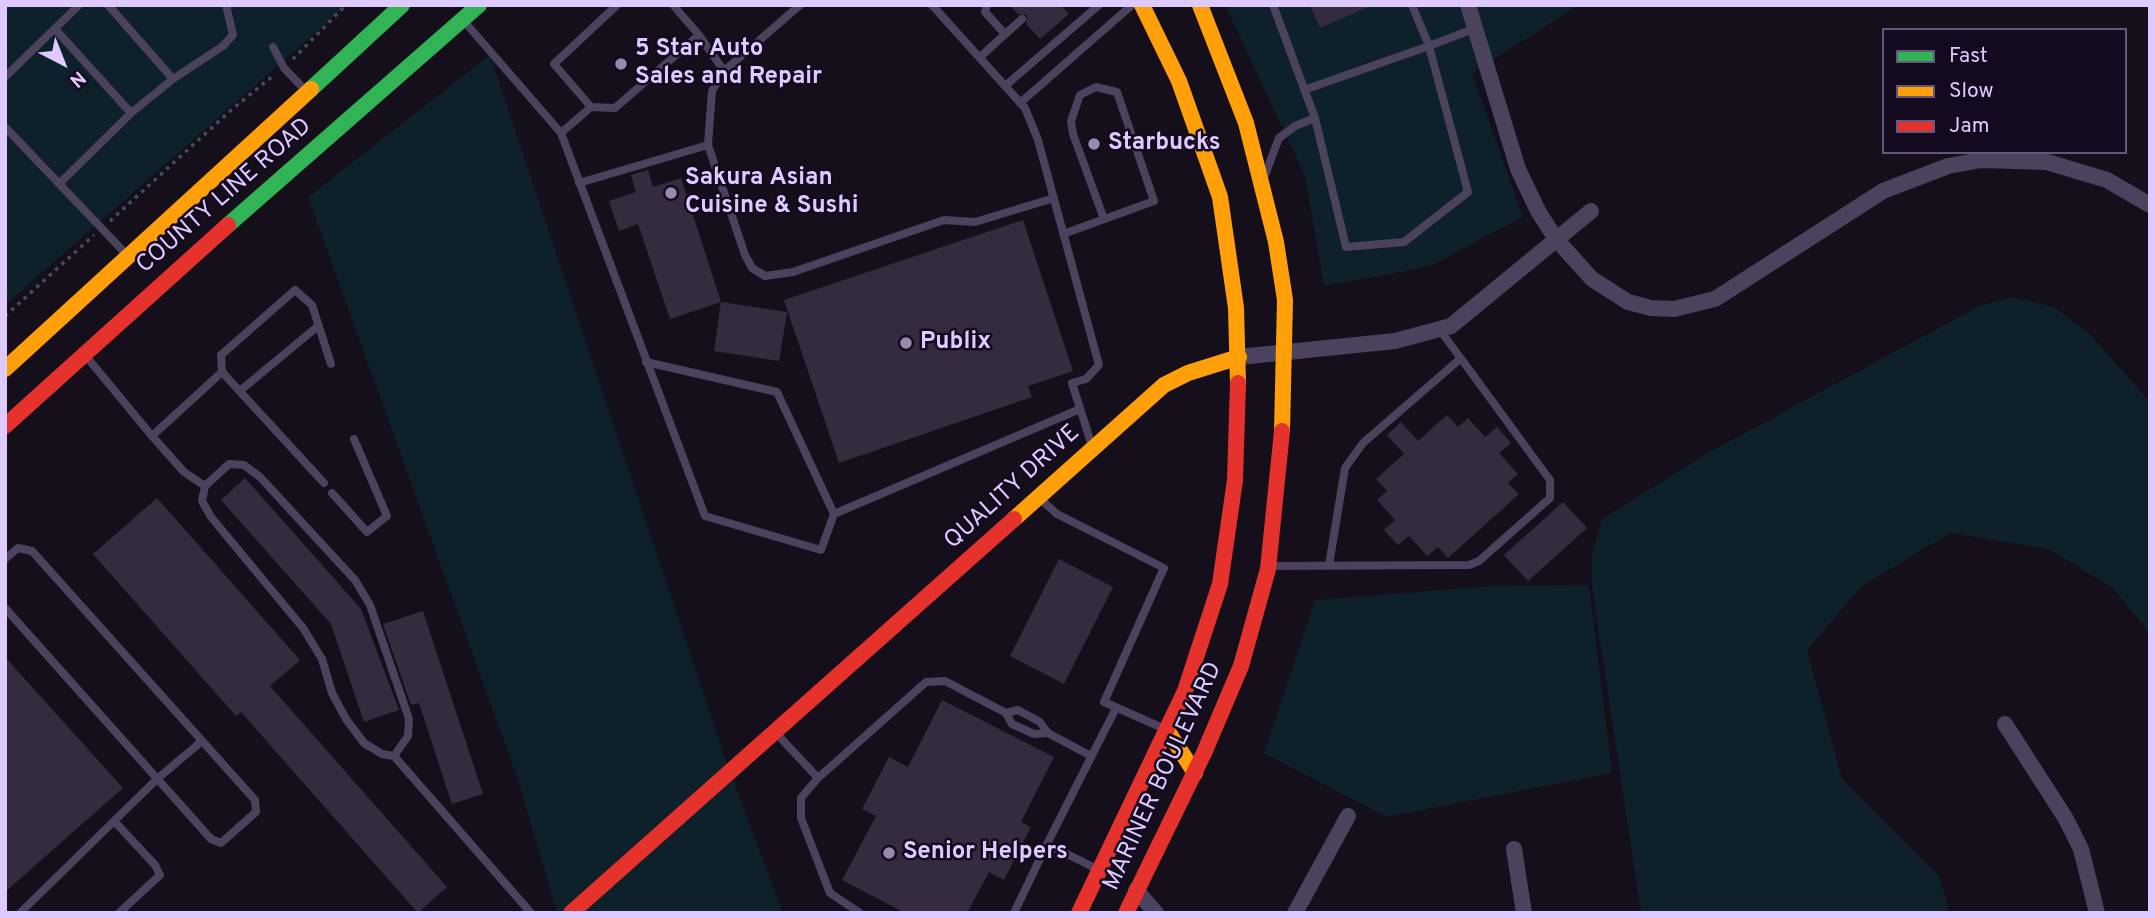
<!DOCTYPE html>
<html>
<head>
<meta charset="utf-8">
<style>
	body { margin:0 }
	#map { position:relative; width:2155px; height:918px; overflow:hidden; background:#150f1b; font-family:Overpass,sans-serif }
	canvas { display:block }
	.frame { position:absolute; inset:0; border:7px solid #dfcaff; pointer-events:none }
	.legend { position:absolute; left:1882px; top:28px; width:245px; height:126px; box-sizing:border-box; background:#140a20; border:2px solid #655779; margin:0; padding:9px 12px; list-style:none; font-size:21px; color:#dfcaff }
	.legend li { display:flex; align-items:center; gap:14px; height:35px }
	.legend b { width:35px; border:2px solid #655779 }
	.north { position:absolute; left:28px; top:28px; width:70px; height:70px; -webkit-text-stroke:5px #140a20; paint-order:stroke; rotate:138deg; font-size:19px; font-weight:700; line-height:28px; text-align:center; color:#dfcaff }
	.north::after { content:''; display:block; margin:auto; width:24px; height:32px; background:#dfcaff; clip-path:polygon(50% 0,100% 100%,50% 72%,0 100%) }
</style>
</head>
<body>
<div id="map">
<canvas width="2155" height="918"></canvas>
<div class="frame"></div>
<ul class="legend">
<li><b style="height:9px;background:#30b455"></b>Fast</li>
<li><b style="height:9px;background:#ff9f0a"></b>Slow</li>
<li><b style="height:9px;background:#e5322d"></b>Jam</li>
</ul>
<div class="north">N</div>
</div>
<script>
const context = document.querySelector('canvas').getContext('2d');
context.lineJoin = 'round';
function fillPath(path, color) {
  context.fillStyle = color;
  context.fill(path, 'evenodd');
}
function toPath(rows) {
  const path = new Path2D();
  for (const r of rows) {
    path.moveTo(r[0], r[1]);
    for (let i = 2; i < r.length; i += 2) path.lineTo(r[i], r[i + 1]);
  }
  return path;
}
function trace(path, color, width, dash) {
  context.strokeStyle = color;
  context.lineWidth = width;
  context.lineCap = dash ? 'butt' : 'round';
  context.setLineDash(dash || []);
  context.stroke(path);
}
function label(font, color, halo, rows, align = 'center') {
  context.font = font + ' Overpass,sans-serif';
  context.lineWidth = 5;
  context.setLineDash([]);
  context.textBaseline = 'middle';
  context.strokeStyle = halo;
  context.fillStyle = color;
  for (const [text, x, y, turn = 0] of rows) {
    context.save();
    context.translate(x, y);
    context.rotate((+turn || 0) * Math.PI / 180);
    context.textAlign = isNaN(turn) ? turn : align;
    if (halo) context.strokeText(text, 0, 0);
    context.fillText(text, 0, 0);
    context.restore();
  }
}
fillPath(toPath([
	[5,5,347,5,5,305],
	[1225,5,1579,5,1472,73,1523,217,1428,267,1324,286,1305,176],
	[490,55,726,761,783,913,557,913,518,780,308,197],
	[2011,297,2054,307,2089,333,2150,402,2150,634,2114,589,2049,549,1950,533,1862,586,1807,650,1842,779,1939,876,1950,913,1641,913,1592,587,1592,553,1602,519,1708,453,1979,306],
	[1589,585,1612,773,1386,817,1264,753,1315,600,1492,586]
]), '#0e2029');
fillPath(toPath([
	[1010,5,1061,5,1069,14,1040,39,1026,24,1027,15,1018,14],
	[1310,5,1373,5,1320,28],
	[648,170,653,187,681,178,721,302,670,319,638,224,619,231,609,201,636,192,631,175],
	[1023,220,1073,371,1028,386,1032,397,839,463,784,300],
	[721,302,787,312,779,361,714,351],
	[1447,415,1458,427,1468,418,1485,437,1497,427,1511,443,1499,453,1518,474,1508,483,1519,494,1448,558,1438,547,1427,556,1409,536,1398,545,1384,530,1395,520,1377,500,1387,491,1376,479,1404,454,1387,435,1401,422,1418,441],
	[245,478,361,609,399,710,364,722,331,624,221,500],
	[157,498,300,660,270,686,447,887,418,913,241,712,236,716,93,554],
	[1563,502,1587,528,1528,581,1504,555],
	[1059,559,1113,587,1064,684,1010,656],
	[423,611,483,794,452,804,419,703,411,705,383,624],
	[5,657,123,788,5,892],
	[942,700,1054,757,1021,822,1031,827,1004,880,989,872,967,913,905,913,842,880,876,816,862,809,889,757,908,767]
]), '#342c3e');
trace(toPath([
	[293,59,346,5],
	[110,221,230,111,274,75],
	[5,316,94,235]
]), '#464c61', 3.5, [3.5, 5]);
trace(toPath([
	[108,5,173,79],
	[673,5,699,35,724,71,712,91,708,145,745,255,752,268,765,276,793,272,944,220,975,222,1054,198],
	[932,5,1025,108,1038,140,1099,365,1086,379,1072,383,1092,446],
	[987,5,985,12,1005,34],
	[1273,5,1315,118,1346,247,1404,242,1468,192,1429,46,1476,28],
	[463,20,561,133,705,516,821,550,834,514],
	[55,29,131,113],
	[273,47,284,68,307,92],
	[980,57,1022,19],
	[724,71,800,5],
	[5,77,79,5],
	[1005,86,1099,5],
	[1304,90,1429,46,1412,5],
	[1020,103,1132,5],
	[591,107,554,64,617,5],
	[5,127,128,256],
	[561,133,591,107,615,108,699,35],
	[1265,175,1279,138,1295,126,1315,118],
	[579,183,708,145],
	[59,184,131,113,173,79,223,46,233,35,226,5],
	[1063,234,1154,201,1117,92,1096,87,1080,95,1071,121,1073,134,1104,219],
	[85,355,152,436,222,372,324,483],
	[646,362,777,392,834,514,1080,409],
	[222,372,221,355,295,290,312,305,331,364],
	[241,390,318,326],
	[152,436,184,472,205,486],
	[332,493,367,532,387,516,354,439],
	[1039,498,1057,514,1164,568,1104,702,1165,729],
	[5,559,18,548,32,551,255,800,256,812,221,843,211,839,5,608],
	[1329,565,1345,468,1363,443,1460,359],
	[1271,566,1469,565,1479,561,1550,498,1550,480,1440,330],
	[776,733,818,778,926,682,945,681,1006,713],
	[1048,733,1034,734,1012,724,1006,713,1018,710,1040,722,1048,733,1091,756],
	[394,756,408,736,409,719,370,605,355,580,260,477,244,465,229,464,205,486,202,501,211,517,303,628,322,659,332,693,346,719,364,743,382,754,394,756,531,913],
	[818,778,801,798,801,818,830,893,860,913],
	[115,822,155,865,160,875,119,913],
	[1099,870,1047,844,1116,708],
	[20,913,157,779,202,741],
	[1014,913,1047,844]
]), '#4b425d', 8);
trace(toPath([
	[1468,5,1518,169,1538,211,1556,239,1592,279,1628,302,1651,308,1674,309,1715,299,1883,191,1948,166,1981,160,2047,162,2107,180,2150,205],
	[1239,357,1395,341,1451,326,1591,211],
	[2005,724,2066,819,2081,849,2097,913],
	[1514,849,1524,913],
	[1136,890,1156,913],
	[1295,913,1348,816]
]), '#4b425d', 16);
trace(toPath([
	[311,89,402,5],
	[228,225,479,5]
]), '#30b455', 16);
trace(toPath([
	[1142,5,1179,81,1220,197,1236,308,1238,383],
	[1200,5,1246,123,1276,242,1285,300,1282,431],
	[5,369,311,89],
	[1014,519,1164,385,1188,373,1239,357],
	[1167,730,1195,773]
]), '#ff9f0a', 16);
trace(toPath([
	[5,426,228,225],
	[571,913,1014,519],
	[1079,913,1185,691,1220,584,1235,480,1238,383],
	[1126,913,1204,753,1241,666,1268,569,1282,431]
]), '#e5322d', 16);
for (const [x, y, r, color] of [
	[621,64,7,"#9889af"],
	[1094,144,7,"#9889af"],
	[671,193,7,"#9889af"],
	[906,343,7,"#9889af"],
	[889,853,7,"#9889af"]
]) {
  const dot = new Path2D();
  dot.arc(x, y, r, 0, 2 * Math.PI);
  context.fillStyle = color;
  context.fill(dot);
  trace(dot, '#140a20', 2.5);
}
label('bold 24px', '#dfcaff', '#140a20', [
	["5 Star Auto",635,50],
	["Sales and Repair",635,78],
	["Starbucks",1108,144],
	["Sakura Asian",685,179],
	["Cuisine & Sushi",685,207],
	["Publix",920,343],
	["Senior Helpers",903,853]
], 'left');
label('24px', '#dfcaff', '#140a20', [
	["COUNTY LINE ROAD",225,197,-41],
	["QUALITY DRIVE",1013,488,-42],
	["MARINER BOULEVARD",1164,777,-65]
]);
</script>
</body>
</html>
